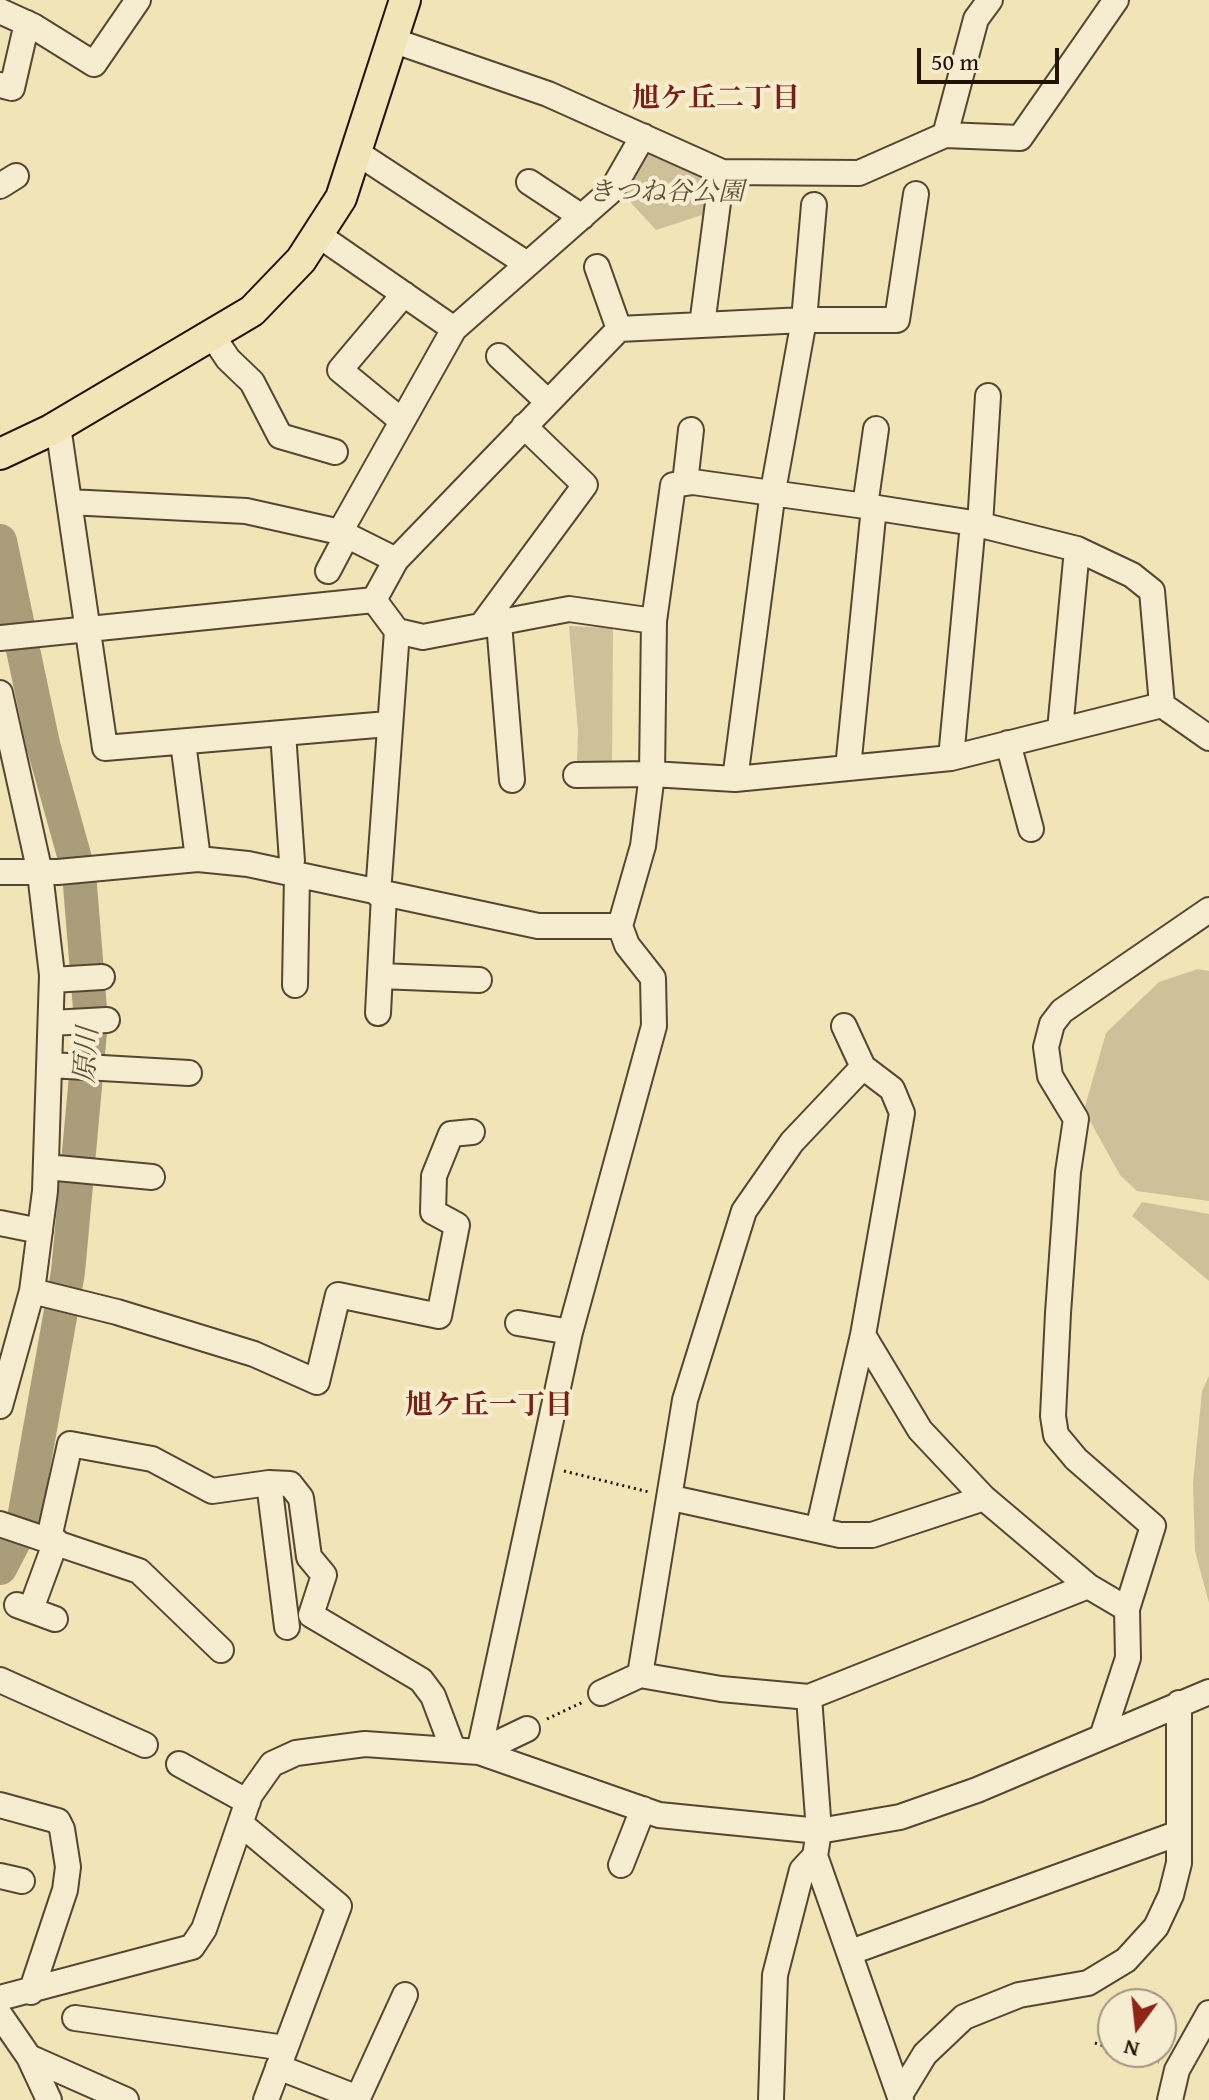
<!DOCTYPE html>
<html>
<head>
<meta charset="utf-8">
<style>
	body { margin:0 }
	#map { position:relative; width:1209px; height:2100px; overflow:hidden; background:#f1e4b7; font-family:"Gentium Book Plus",serif }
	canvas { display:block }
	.north { position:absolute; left:1097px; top:1988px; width:80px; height:80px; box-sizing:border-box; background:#f6edd0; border:2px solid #a1957f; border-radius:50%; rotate:195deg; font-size:22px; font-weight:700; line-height:32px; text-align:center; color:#211205 }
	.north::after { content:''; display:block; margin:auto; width:28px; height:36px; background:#8f2418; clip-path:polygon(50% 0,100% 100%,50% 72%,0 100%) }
	.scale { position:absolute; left:917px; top:48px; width:142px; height:36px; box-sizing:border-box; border:4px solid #211205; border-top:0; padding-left:10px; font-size:24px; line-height:28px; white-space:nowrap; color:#211205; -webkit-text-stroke:6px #f6edd0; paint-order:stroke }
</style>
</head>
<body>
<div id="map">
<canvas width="1209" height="2100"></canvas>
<div class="north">N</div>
<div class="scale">50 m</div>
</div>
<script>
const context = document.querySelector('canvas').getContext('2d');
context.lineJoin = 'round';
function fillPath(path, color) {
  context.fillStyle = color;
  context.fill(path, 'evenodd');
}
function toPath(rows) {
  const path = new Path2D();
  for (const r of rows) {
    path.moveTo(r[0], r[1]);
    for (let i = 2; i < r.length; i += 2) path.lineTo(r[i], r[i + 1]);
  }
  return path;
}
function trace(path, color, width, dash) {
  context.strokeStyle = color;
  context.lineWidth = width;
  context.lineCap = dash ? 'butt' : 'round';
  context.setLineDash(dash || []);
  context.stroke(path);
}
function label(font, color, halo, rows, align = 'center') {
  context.font = font + ' "Gentium Book Plus","Noto Serif JP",serif';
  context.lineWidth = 8;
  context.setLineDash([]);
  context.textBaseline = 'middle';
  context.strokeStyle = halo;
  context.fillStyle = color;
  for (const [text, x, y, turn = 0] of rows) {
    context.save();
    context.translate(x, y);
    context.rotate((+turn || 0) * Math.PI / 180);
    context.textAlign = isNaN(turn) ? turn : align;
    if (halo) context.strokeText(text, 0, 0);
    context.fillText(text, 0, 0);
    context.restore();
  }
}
fillPath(toPath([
	[650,153,708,178,711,187,702,215,656,230,623,194,639,158],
	[569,626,613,628,612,765,577,766,578,731],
	[1198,969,1209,971,1209,1201,1137,1191,1120,1175,1084,1110,1106,1033,1159,982],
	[1142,1202,1209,1214,1209,1281,1132,1216],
	[1209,1376,1209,1603,1195,1551,1193,1483,1202,1391]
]), '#cec099');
trace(toPath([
	[0,541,43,744,79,873,91,1021,68,1272,23,1524,0,1568]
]), '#aa9d7a', 34);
const minor = toPath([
	[0,11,33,26,94,64,138,0],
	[392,40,548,94,722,172,859,173,945,135,1020,138,1116,0],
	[0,85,12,88,27,23],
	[945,135,976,19,990,0],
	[356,152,527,264],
	[529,182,582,217],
	[0,186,16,176],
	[317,234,454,329],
	[597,267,619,329],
	[702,325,722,172],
	[212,335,228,359,252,382,280,436,335,452],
	[499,356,548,402],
	[402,421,340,370,404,294],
	[58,426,105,748,388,724],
	[685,483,691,430],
	[69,502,246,511,340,532,396,560],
	[865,506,876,429],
	[980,525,988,396],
	[340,532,454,329,612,190,643,136],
	[328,571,347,535],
	[374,600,396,560,619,329,804,320,897,320,916,194],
	[374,600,397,631,423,637,569,609,654,621],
	[499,623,512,780],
	[481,626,585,485,524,426],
	[0,638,374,600],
	[0,693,40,873,52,975,45,1191,32,1291,0,1406],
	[1060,730,1077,549],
	[283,733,292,861],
	[183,742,198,859],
	[1008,743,1031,829],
	[951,758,973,523],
	[848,768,874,507],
	[576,775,652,774,735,779,951,758,1162,705,1209,738],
	[735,779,773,491,804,320,814,205],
	[0,872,58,872,198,859,248,864,538,926,620,926],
	[378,894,397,631],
	[380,976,479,980],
	[52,980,102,977],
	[295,985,297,876],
	[378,1013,384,895],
	[51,1023,107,1020],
	[50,1065,189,1073],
	[46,1167,152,1177],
	[0,1223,40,1231],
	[32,1291,117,1312,254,1354,317,1382,338,1295,439,1316,457,1225,433,1212,434,1176,451,1134,472,1132],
	[518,1323,570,1332],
	[863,1335,920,1430,984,1498,1088,1586,1127,1609],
	[269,1483,290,1484,301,1498,309,1557,324,1575,311,1615,421,1680,433,1696,453,1749],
	[672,1498,840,1535,872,1535,984,1498],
	[0,1524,139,1571,221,1650],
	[818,1530,863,1335,902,1113,892,1089,863,1067,844,1026],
	[49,1538,70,1444,152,1459,212,1491,269,1483,287,1627],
	[17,1605,55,1619],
	[31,1609,56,1541],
	[640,1675,685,1400,744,1211,792,1142,863,1067],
	[0,1680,145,1745],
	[601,1693,640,1675,721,1689,809,1697,1088,1586],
	[809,1697,819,1831,815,1856,901,2100],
	[1102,1737,1128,1658,1127,1609,1153,1526,1076,1459,1056,1435,1053,1416,1058,1313,1068,1172,1076,1119,1050,1076,1046,1047,1052,1024,1062,1011,1209,910],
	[479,1752,570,1332,654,1026,653,978,627,945,620,926,643,846,652,774,654,621,673,485,693,482,865,506,973,523,1077,549,1132,575,1152,591,1162,705],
	[479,1752,527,1729],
	[179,1764,248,1802],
	[0,1805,58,1821,62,1829,68,1867,65,1890,31,1992],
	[241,1824,339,1906,266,2100],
	[621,1865,643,1809],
	[0,1876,22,1881],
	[851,1952,1179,1833],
	[0,1998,192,1947,204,1929,250,1795,272,1764,296,1753,365,1744,479,1752,659,1815,819,1831,900,1817,977,1790,1209,1692],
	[0,2015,29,2057,49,2100],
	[75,2018,285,2048],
	[29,2057,126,2100],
	[278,2067,358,2098],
	[900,2095,925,2054,964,2017,1019,1995,1088,1983,1126,1960,1156,1927,1171,1895,1179,1863,1179,1703],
	[357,2100,405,1995],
	[771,2100,775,1975,802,1870,815,1856],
	[1170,2100,1177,2070,1209,2013]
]);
const major = toPath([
	[0,454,51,430,252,311,301,260,341,198,405,0]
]);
trace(minor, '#554632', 28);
trace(major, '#211205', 34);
trace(toPath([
	[564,1471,649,1492],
	[547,1719,583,1702],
	[1095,2043,1113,2049],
	[1124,2052,1159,2062]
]), '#211205', 3, [2, 4]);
trace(minor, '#f6edd0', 24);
trace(major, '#f1e4b7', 30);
label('italic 26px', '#5e4f39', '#f6edd0', [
	["きつね谷公園",666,193]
]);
label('bold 28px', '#7a1f14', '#f6edd0', [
	["旭ケ丘二丁目",716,100],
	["旭ケ丘一丁目",489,1407]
]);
label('italic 28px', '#5f513a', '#f6edd0', [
	["原川",88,1055,-86]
]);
</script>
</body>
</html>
